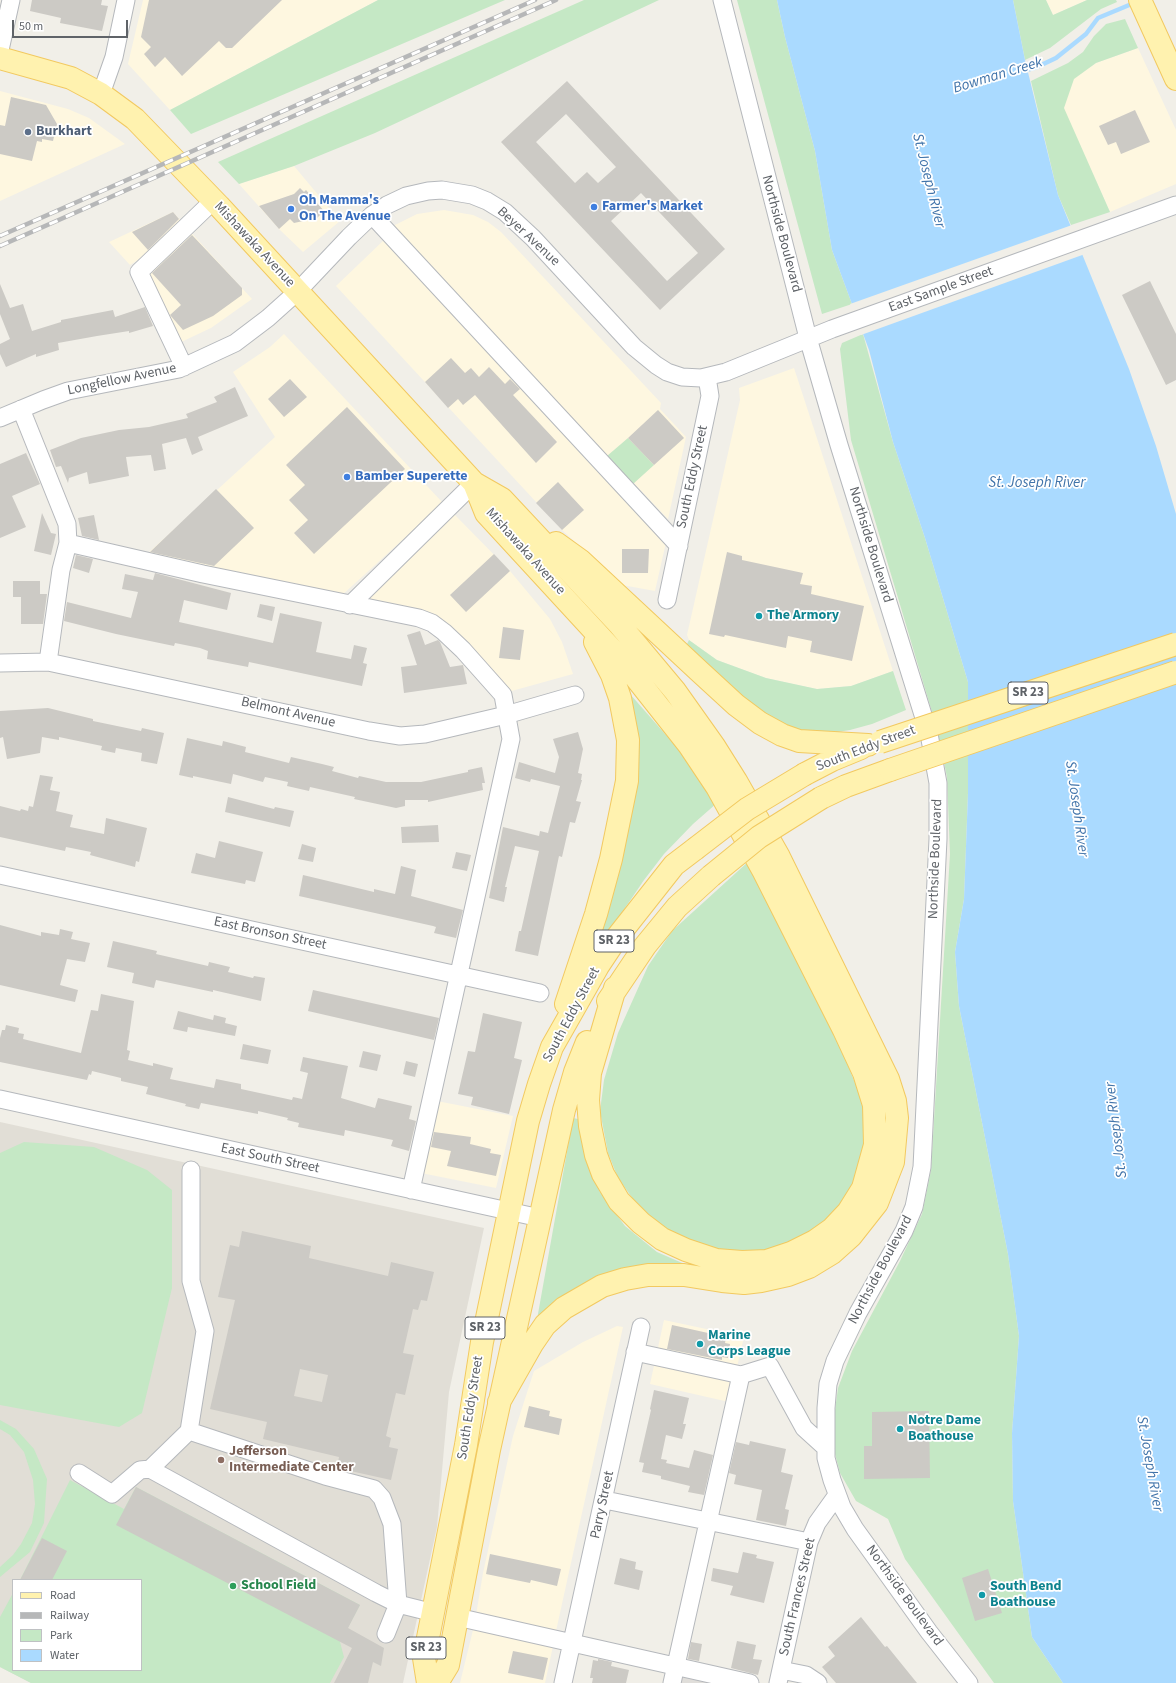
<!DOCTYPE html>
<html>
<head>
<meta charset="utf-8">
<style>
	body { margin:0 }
	#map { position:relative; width:1176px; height:1683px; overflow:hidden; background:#f1efe8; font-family:"Source Sans 3",sans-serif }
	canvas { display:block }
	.legend { position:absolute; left:12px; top:1579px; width:130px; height:92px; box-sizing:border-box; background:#fff; border:1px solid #bfc1c3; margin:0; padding:5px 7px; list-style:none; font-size:12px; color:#5f6368 }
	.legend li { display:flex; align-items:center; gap:8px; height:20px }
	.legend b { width:20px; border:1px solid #bfc1c3 }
	.scale { position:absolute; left:12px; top:20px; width:116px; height:18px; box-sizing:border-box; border:2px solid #5f6368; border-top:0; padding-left:5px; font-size:12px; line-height:14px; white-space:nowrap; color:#5f6368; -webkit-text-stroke:3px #fff; paint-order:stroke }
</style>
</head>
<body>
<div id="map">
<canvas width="1176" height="1683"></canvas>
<ul class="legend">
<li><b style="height:5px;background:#fff2af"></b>Road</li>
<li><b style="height:5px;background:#b6b7b8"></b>Railway</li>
<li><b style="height:11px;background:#c5e8c5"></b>Park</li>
<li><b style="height:11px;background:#aadaff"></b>Water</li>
</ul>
<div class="scale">50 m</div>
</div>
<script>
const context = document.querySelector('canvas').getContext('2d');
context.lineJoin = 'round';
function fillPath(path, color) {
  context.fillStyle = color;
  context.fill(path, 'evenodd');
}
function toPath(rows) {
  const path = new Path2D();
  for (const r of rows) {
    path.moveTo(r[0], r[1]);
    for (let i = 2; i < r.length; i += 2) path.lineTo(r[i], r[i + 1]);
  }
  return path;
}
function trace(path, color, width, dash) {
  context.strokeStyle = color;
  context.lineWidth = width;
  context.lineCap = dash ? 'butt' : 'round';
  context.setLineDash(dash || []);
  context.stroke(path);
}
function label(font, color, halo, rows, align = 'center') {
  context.font = font + ' "Source Sans 3",sans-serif';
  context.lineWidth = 3.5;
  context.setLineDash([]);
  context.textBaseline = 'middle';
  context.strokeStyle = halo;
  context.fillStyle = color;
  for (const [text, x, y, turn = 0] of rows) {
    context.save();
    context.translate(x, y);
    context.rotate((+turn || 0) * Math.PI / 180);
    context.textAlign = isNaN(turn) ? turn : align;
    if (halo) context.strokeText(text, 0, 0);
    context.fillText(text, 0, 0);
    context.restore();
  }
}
fillPath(toPath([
	[143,0,378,0,170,110,128,64],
	[1046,0,1087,0,1053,15],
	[1138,48,1176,130,1176,184,1110,212,1063,108,1073,79,1096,63],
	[0,91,68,109,89,118,125,144,0,201],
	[294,166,340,221,303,252,279,229,239,184],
	[444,210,473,215,488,222,501,232,661,403,660,409,686,437,668,519,391,227,417,214],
	[173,212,183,223,150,252,130,265,109,242],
	[187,228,252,299,211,328,179,343,143,271],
	[385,239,667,538,655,591,622,585,562,530,336,286],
	[284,334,443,503,341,596,147,554,275,437,233,372,270,347],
	[794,368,893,671,851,686,817,689,766,678,717,660,689,640,687,635,740,400,739,388],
	[452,512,510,571,550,619,562,642,573,674,508,692,456,636,362,602],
	[437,1101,513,1116,496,1188,421,1173],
	[664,1320,744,1337,729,1402,650,1384],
	[617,1326,623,1327,556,1631,476,1615,483,1573,513,1436,534,1371,583,1342],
	[473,1630,553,1646,545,1683,460,1683]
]), '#fef7e0');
fillPath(toPath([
	[680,1674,718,1683,678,1683]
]), '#e0deda');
fillPath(toPath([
	[0,1122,484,1228,449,1392,437,1527,403,1683,31,1683,0,1667],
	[13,1580,141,1580,141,1670,13,1670]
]), '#e1ded6');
fillPath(toPath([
	[378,0,505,0,191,134,170,110],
	[584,0,659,0,375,133,294,166,239,184,218,162],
	[737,0,777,0,785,37,815,151,832,250,852,304,822,314],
	[1013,0,1046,0,1053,15,1087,0,1116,0,1117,2,1101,9,1050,48,1025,60],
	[1125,19,1138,48,1096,63,1074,79,1064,108,1110,212,1071,225,1058,195,1031,81,1068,63,1083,52,1094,36,1106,24],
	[863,334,893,442,925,538,968,682,968,793,964,899,955,952,959,1006,1008,1254,1019,1336,1012,1433,1013,1501,1032,1637,1063,1683,994,1683,905,1559,888,1519,856,1501,840,1473,835,1454,835,1410,838,1388,852,1351,900,1261,922,1214,931,1170,950,854,947,777,937,729,851,440,840,349,842,343],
	[628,438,654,465,633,484,607,456],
	[689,640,717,660,766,678,817,689,851,686,893,671,906,710,872,724,850,730,825,734,801,733,758,713,685,648],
	[630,694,687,759,717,803,693,824,664,854,644,880,604,939,597,938],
	[749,861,839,1044,865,1107,867,1131,853,1189,831,1217,803,1238,752,1254,723,1253,689,1243,658,1224,633,1199,618,1178,608,1153,600,1111,604,1080,618,1033,648,966,672,931],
	[573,1118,578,1119,584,1150,590,1171,600,1192,625,1226,657,1252,696,1269,658,1268,536,1325],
	[24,1142,94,1147,147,1170,172,1190,172,1288,142,1413,119,1427,0,1405,0,1153],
	[0,1420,16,1429,34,1449,47,1479,44,1523,30,1552,0,1577,0,1567,13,1555,21,1544,32,1523,35,1504,33,1480,24,1452,10,1435,0,1429],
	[70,1480,124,1509,136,1487,360,1605,340,1642,344,1657,330,1683,31,1683,0,1667,0,1617,13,1593,13,1670,141,1670,141,1580,20,1580]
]), '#c5e8c5');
fillPath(toPath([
	[777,0,1013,0,1025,60,1058,195,1129,369,1156,446,1176,514,1176,1683,1063,1683,1032,1637,1013,1501,1012,1433,1019,1336,1008,1254,959,1006,955,952,964,899,968,793,968,682,925,538,893,442,869,350,832,250,815,151,785,37]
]), '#aadaff');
fillPath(toPath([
	[1072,225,1085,254,861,335,850,304]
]), '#f1efe8');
trace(toPath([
	[1023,71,1037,67,1056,58,1086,34,1098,18,1134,3]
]), '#aadaff', 4.5);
fillPath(toPath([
	[32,0,102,0,101,5,108,6,102,31,60,23,61,18,30,11],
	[149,0,282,0,232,48,226,48,219,41,182,76,165,57,155,67,144,54,151,47,141,37],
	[567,81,725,249,660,310,501,142],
	[566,114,616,167,598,183,587,172,575,183,536,142],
	[641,193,698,253,667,281,611,221],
	[11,97,46,105,57,124,53,141,42,139,42,142,37,141,32,161,0,154,0,125,5,126],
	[1135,110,1150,142,1121,154,1116,142,1108,145,1099,126],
	[300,188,304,192,306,190,324,211,317,218,294,223,290,219,279,229,259,206,294,194],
	[173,212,179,219,148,250,132,232],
	[192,235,242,288,242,295,213,316,183,330,170,315,181,305,152,273],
	[1150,281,1176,334,1176,380,1166,385,1122,295],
	[0,284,10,308,23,304,32,331,61,322,61,320,113,310,115,317,145,307,153,326,129,333,129,331,97,336,58,343,59,350,36,357,36,354,6,367,0,354,0,344,10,339,0,314],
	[451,358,465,373,471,368,479,377,489,367,505,384,510,379,520,389,513,395,557,442,536,463,475,395,463,405,458,399,448,408,425,382],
	[290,379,307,397,284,417,268,399],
	[235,387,248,416,198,437,203,450,192,455,186,438,162,444,166,469,154,471,151,455,126,457,129,476,89,484,87,472,69,478,68,483,61,466,56,467,50,450,81,438,119,430,149,427,188,418,186,414,217,402,214,397],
	[347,407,405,469,314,554,294,533,308,520,289,500,305,485,286,465],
	[658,410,684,438,654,465,628,438],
	[26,453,40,484,12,496,26,527,0,538,0,464],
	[558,482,584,510,562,530,536,503],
	[216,489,254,528,214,566,150,552],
	[42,513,51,533,56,534,51,555,34,551],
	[94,515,99,540,82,536,78,518],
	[622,549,649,549,648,573,622,573],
	[727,552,742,556,742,560,803,573,800,584,812,586,811,594,864,606,852,661,810,652,812,641,788,636,786,648,725,635,724,637,709,634],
	[494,554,510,571,466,612,450,595],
	[76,555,93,559,89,573,73,568],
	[155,573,231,593,227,610,184,600,179,622,273,643,280,613,322,622,316,652,351,659,354,645,367,648,363,663,367,664,362,686,249,662,248,667,207,659,208,651,200,648,175,643,174,646,116,634,64,621,67,602,131,618,138,592,122,589,125,574,153,580],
	[13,581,40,581,40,594,47,594,43,624,21,624,21,597,13,597],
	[260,604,275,607,272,621,257,617],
	[503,627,524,630,520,660,499,658],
	[420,631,425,645,438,640,440,642,450,667,463,665,467,684,404,693,401,667,417,665,407,635],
	[48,708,93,719,93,721,141,731,142,728,164,733,157,764,141,761,142,753,116,748,115,753,101,750,102,746,59,737,59,740,42,737,40,753,7,759,3,737,0,738,0,711],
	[578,732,583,749,578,773,582,774,581,780,582,780,576,801,581,802,575,823,570,822,562,857,559,856,538,956,515,951,519,931,521,931,539,851,515,846,505,887,507,887,504,902,489,898,503,827,539,836,540,831,548,833,560,786,531,779,530,782,515,778,519,762,555,773,559,757,553,739],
	[187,738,222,746,223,741,246,747,245,752,289,763,291,757,322,764,334,767,332,771,358,778,359,776,386,782,421,782,468,772,468,770,482,767,485,783,482,783,483,790,428,802,428,800,405,800,405,806,396,808,354,799,355,797,310,787,309,791,287,786,288,782,265,777,263,782,233,774,231,784,193,776,193,778,179,775],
	[40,775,53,777,50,790,60,792,56,811,73,815,70,827,104,834,106,818,147,828,139,862,136,861,135,867,90,855,91,852,66,847,65,851,0,837,0,806,20,811,21,809,28,811,29,806,33,807],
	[228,797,274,809,275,807,294,811,290,827,225,812],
	[438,825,439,842,402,843,401,827],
	[219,841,263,852,255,882,246,880,245,884,191,873,196,853,215,858],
	[302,844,316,848,313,862,298,859],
	[456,852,471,855,467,871,452,868],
	[401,866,416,870,411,896,463,910,456,938,434,933,436,927,433,926,299,896,303,875,374,892,374,889,395,894],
	[0,925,41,936,41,932,59,935,60,929,73,932,71,939,90,943,85,962,67,959,60,985,78,990,75,1002,0,985],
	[113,941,157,951,156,954,208,966,209,962,230,967,228,972,253,978,254,976,265,978,261,1001,213,990,213,992,156,980,154,988,132,983,134,973,107,967],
	[313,990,439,1018,434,1040,308,1011],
	[101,994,134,1001,127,1050,130,1051,128,1060,153,1066,153,1063,173,1068,170,1079,214,1088,216,1079,241,1084,241,1089,292,1100,293,1097,302,1099,308,1073,300,1071,303,1057,348,1066,341,1098,375,1108,378,1098,412,1106,409,1119,416,1121,409,1151,391,1146,393,1140,345,1130,344,1136,298,1127,299,1123,287,1120,288,1118,258,1111,258,1114,201,1103,199,1109,185,1106,186,1104,146,1094,148,1087,121,1081,121,1078,92,1071,91,1075,89,1074,87,1080,0,1062,0,1038,2,1030,5,1030,6,1025,19,1028,18,1033,24,1034,23,1039,81,1053,91,1010,98,1011],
	[178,1011,213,1020,214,1015,226,1018,225,1023,237,1026,235,1036,188,1027,187,1032,173,1029],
	[483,1013,522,1022,514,1058,522,1060,509,1114,471,1105,473,1097,458,1094,468,1051,475,1052],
	[243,1044,271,1050,268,1064,240,1059],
	[363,1051,381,1055,377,1071,359,1067],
	[406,1061,418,1064,415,1077,403,1074],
	[434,1132,471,1137,470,1144,491,1149,490,1153,501,1155,496,1176,447,1166,451,1151,431,1147],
	[242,1231,311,1246,309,1258,388,1276,391,1262,434,1272,427,1301,421,1300,418,1310,413,1309,403,1353,414,1355,405,1395,396,1393,386,1436,391,1438,389,1447,398,1449,391,1480,337,1468,339,1457,263,1439,267,1422,210,1409,235,1300,218,1297,230,1245,239,1247],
	[300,1369,328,1375,322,1402,294,1396],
	[672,1325,726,1337,725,1343,730,1344,728,1358,722,1357,722,1360,667,1349],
	[654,1390,689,1398,683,1424,686,1424,682,1439,666,1435,661,1459,667,1460,666,1463,689,1468,694,1450,713,1455,704,1495,688,1492,690,1486,661,1479,661,1476,642,1472,644,1463,639,1462,651,1410,650,1409],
	[529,1406,550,1411,549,1416,562,1419,559,1435,524,1427],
	[929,1411,930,1478,864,1479,864,1446,872,1446,872,1412],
	[750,1441,786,1449,781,1472,793,1475,785,1509,789,1510,786,1526,756,1520,762,1490,734,1484,736,1475,729,1473,736,1442,749,1445],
	[136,1487,360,1605,348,1628,384,1648,381,1666,373,1662,368,1683,334,1683,352,1648,116,1525],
	[42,1538,67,1551,52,1580,20,1580],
	[743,1552,757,1555,756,1558,774,1562,764,1603,730,1595,733,1586,711,1581,713,1568,738,1573],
	[490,1554,561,1569,557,1586,531,1580,530,1583,486,1574],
	[620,1558,636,1562,635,1569,643,1571,639,1590,614,1584],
	[988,1569,1002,1613,975,1621,962,1578],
	[861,1617,885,1647,887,1646,917,1683,836,1683,822,1667,835,1656,828,1647],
	[737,1641,756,1645,753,1659,762,1660,758,1675,731,1668],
	[691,1642,702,1644,699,1661,688,1659],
	[513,1651,548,1658,543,1680,508,1673],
	[598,1659,612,1662,611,1666,629,1670,626,1683,592,1683,593,1678,590,1678,593,1660,598,1661]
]), '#cccac5');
const minor = toPath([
	[722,0,808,338,839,445,929,734,938,783,938,839,922,1167,914,1207,904,1231,858,1313,835,1361,828,1384,826,1408,826,1458,832,1480,842,1507,855,1529,929,1632,969,1683],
	[0,50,11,0],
	[101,94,114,57,126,0],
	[372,215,679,546],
	[184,367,139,272,213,201],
	[21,409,67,524,68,543,61,570,48,662],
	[0,418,43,400,68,391,179,369,235,343,268,318,297,292,349,237,372,215,387,205,406,196,428,191,442,190,472,195,487,201,505,212,533,238,634,347,656,365,667,372,682,377,701,378,726,372,832,329,1176,205],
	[68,543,203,574,419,618,432,623,444,632,463,650,503,695,511,739,411,1190],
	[667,600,710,396,707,377],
	[350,605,474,483],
	[0,663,48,662,369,731,400,736,425,734,506,715,575,695],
	[0,875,540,993],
	[0,1099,540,1218],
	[635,1352,741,1375],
	[189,1431,205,1331,191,1281,191,1170],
	[79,1473,112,1494,140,1470,150,1469],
	[605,1500,809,1542],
	[457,1617,750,1683],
	[386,1634,398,1604,392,1524,382,1498,374,1489,325,1476,189,1431,150,1469,376,1593,398,1604,434,1613],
	[781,1670,806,1675,818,1683],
	[563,1683,641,1327],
	[672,1683,741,1375,770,1366,804,1428,826,1448],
	[778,1683,809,1542,817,1523,837,1495]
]);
const major = toPath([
	[1140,0,1176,79],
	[0,58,71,78,101,94,135,119,219,206,474,483,502,499,619,624,675,691,714,746,736,781,779,857,888,1079,895,1101,897,1118,893,1162,877,1203,851,1236,832,1253,809,1267,788,1275,761,1281,744,1283,722,1281,684,1275,648,1275,625,1279,602,1286,564,1308,545,1325,532,1344,499,1402],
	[474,483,486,513,625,664,689,745,717,787,764,872,844,1030,864,1073,874,1105,875,1145,863,1188,848,1212,832,1229,815,1241,791,1253,767,1261,742,1262,716,1260,686,1250,662,1239,641,1223,619,1201,603,1174,596,1155,590,1126,588,1100,590,1073,615,988],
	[556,543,581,561,699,671,736,705,760,723,782,735,799,741,868,745],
	[805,774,832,760,861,748],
	[821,798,846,786,890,770],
	[608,1001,645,946,677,907,711,876],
	[566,1004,596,914,611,859,627,781,628,740,620,698,612,675,595,642],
	[428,1683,424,1658,466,1445,482,1342,528,1121,539,1084,552,1047,598,966,618,936,674,865,695,849],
	[437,1683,448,1665,489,1450,564,1110,575,1072,587,1042]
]);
trace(minor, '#b5b8bc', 19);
trace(major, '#f2c960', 24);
trace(minor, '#fff', 17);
trace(major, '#fff2af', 22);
const rail = toPath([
	[0,236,535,0],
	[0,246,556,0]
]);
trace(rail, '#b6b7b8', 4.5);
trace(rail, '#fff', 3, [9]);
const majorBridge = toPath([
	[880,742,1176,644],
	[890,770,1176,672],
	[695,849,747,809,805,774],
	[711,876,759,837,821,798]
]);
trace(majorBridge, '#f2c960', 24, []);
trace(majorBridge, '#fff2af', 22);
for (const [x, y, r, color] of [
	[28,132,4,"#5c6f8a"],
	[594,207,4,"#3f7fe0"],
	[291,209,4,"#3f7fe0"],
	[347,477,4,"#3f7fe0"],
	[759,616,4,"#0f9aa8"],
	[700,1344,4,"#0f9aa8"],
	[900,1429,4,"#0f9aa8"],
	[221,1460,4,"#8d6e63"],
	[233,1586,4,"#2e9e5b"],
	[982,1595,4,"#0f9aa8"]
]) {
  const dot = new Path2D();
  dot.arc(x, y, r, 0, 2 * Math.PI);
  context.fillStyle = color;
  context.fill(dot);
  trace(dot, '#fff', 1.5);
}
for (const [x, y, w] of [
	[1028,693,40],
	[614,941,40],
	[485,1328,40],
	[426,1648,40]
]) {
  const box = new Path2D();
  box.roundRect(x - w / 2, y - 11, w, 22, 3);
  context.fillStyle = '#fff';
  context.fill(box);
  trace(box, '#5f6368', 1);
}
label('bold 13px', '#5f6368', null, [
	["SR 23",1028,693],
	["SR 23",614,941],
	["SR 23",485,1328],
	["SR 23",426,1648]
]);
label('bold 14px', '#4e5e75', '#fff', [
	["Burkhart",36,132]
], 'left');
label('bold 14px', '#366cbe', '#fff', [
	["Oh Mamma's",299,201],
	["On The Avenue",299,217],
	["Farmer's Market",602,207],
	["Bamber Superette",355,477]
], 'left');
label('14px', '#5f6368', '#fff', [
	["Northside Boulevard",781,234,75],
	["Beyer Avenue",528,237,43],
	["Mishawaka Avenue",254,245,47],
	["East Sample Street",941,290,-20],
	["Longfellow Avenue",122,380,-12],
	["South Eddy Street",693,477,-78],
	["Northside Boulevard",870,545,73],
	["Mishawaka Avenue",525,552,48],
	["Belmont Avenue",288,713,13],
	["South Eddy Street",866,749,-21],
	["Northside Boulevard",936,859,-88],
	["East Bronson Street",270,934,12],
	["South Eddy Street",572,1015,-62],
	["East South Street",270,1159,12],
	["Northside Boulevard",881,1270,-62],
	["South Eddy Street",471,1408,-81],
	["Parry Street",603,1505,-78],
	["Northside Boulevard",904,1596,54],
	["South Frances Street",798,1597,-77]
]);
label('bold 14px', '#0d838f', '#fff', [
	["The Armory",767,616],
	["Marine",708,1336],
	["Corps League",708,1352],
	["Notre Dame",908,1421],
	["Boathouse",908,1437],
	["South Bend",990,1587],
	["Boathouse",990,1603]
], 'left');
label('bold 14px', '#785e54', '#fff', [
	["Jefferson",229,1452],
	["Intermediate Center",229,1468]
], 'left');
label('bold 14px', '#27864d', '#fff', [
	["School Field",241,1586]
], 'left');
label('italic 15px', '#4174aa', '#fff', [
	["Bowman Creek",998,76,-17],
	["St. Joseph River",928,181,76],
	["St. Joseph River",1037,484],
	["St. Joseph River",1076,809,82],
	["St. Joseph River",1117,1130,-97],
	["St. Joseph River",1149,1464,80]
]);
</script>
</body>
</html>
